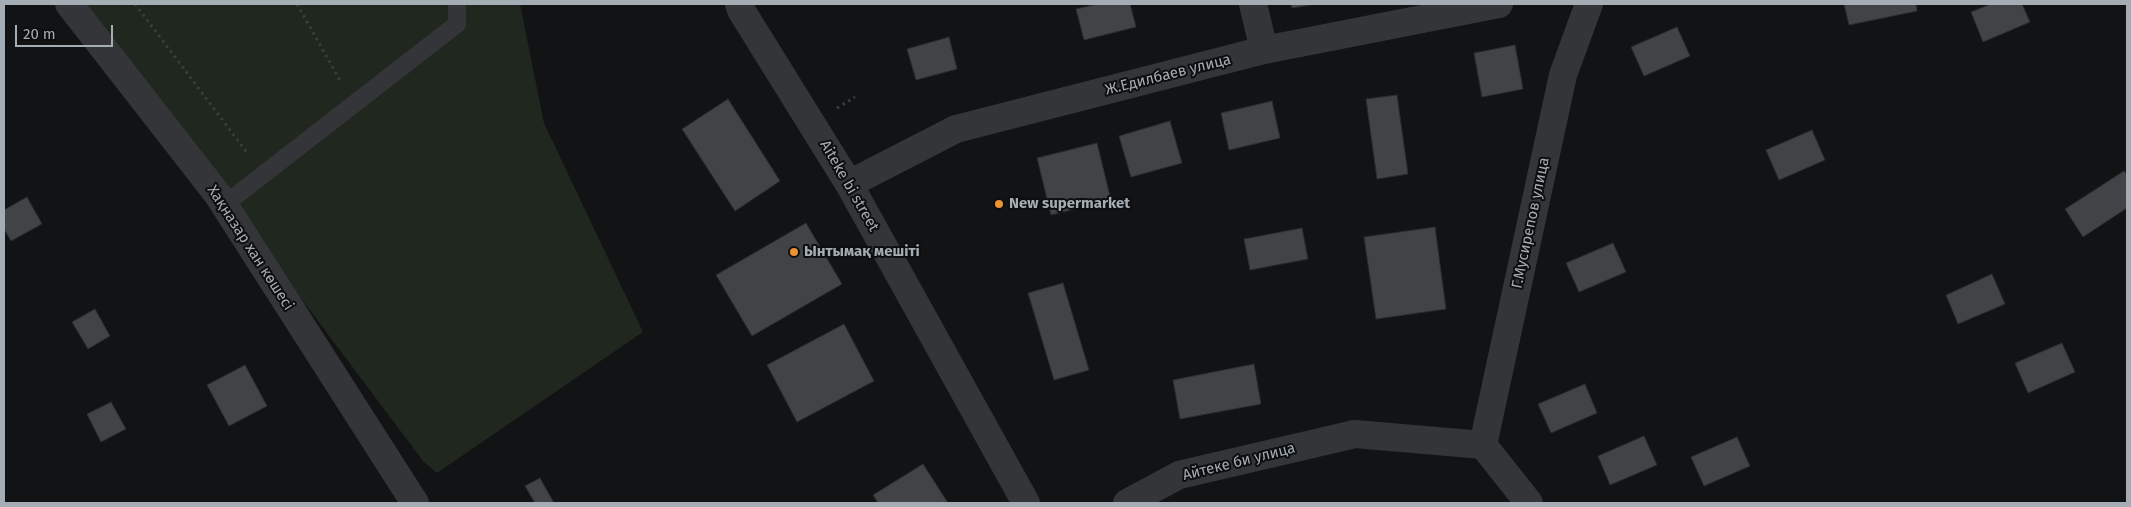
<!DOCTYPE html>
<html>
<head>
<meta charset="utf-8">
<style>
	body { margin:0 }
	#map { position:relative; width:2131px; height:507px; overflow:hidden; background:#121314; font-family:"Fira Sans",sans-serif }
	canvas { display:block }
	.frame { position:absolute; inset:0; border:5px solid #a4acb4; pointer-events:none }
	.scale { position:absolute; left:15px; top:25px; width:98px; height:22px; box-sizing:border-box; border:2px solid #a4acb4; border-top:0; padding-left:6px; font-size:15px; line-height:18px; white-space:nowrap; color:#a4acb4; -webkit-text-stroke:4px #0d0e0f; paint-order:stroke }
</style>
</head>
<body>
<div id="map">
<canvas width="2131" height="507"></canvas>
<div class="frame"></div>
<div class="scale">20 m</div>
</div>
<script>
const context = document.querySelector('canvas').getContext('2d');
context.lineJoin = 'round';
function fillPath(path, color) {
  context.fillStyle = color;
  context.fill(path, 'evenodd');
}
function toPath(rows) {
  const path = new Path2D();
  for (const r of rows) {
    path.moveTo(r[0], r[1]);
    for (let i = 2; i < r.length; i += 2) path.lineTo(r[i], r[i + 1]);
  }
  return path;
}
function trace(path, color, width, dash) {
  context.strokeStyle = color;
  context.lineWidth = width;
  context.lineCap = dash ? 'butt' : 'round';
  context.setLineDash(dash || []);
  context.stroke(path);
}
function label(font, color, halo, rows, align = 'center') {
  context.font = font + ' "Fira Sans",sans-serif';
  context.lineWidth = 4;
  context.setLineDash([]);
  context.textBaseline = 'middle';
  context.strokeStyle = halo;
  context.fillStyle = color;
  for (const [text, x, y, turn = 0] of rows) {
    context.save();
    context.translate(x, y);
    context.rotate((+turn || 0) * Math.PI / 180);
    context.textAlign = isNaN(turn) ? turn : align;
    if (halo) context.strokeText(text, 0, 0);
    context.fillText(text, 0, 0);
    context.restore();
  }
}
fillPath(toPath([
	[80,4,520,4,544,123,643,332,437,473,423,461]
]), '#1f271f');
const building = toPath([
	[1098,4,1130,4,1136,27,1084,40,1076,9,1098,4],
	[1291,4,1316,4,1292,8,1291,4],
	[1844,4,1916,4,1917,11,1849,25,1844,4],
	[1991,4,2022,4,2030,22,1983,42,1971,12,1991,4],
	[1677,27,1690,56,1644,76,1631,47,1677,27],
	[949,37,957,69,916,80,907,49,949,37],
	[1515,45,1523,89,1482,97,1474,53,1515,45],
	[1397,95,1408,174,1377,179,1366,99,1397,95],
	[728,99,780,181,735,211,682,129,728,99],
	[1272,101,1280,138,1229,150,1221,113,1272,101],
	[1170,121,1182,163,1131,177,1119,136,1170,121],
	[1812,130,1825,160,1779,180,1766,150,1812,130],
	[1097,143,1111,200,1051,215,1037,158,1097,143],
	[2124,171,2127,175,2127,208,2083,237,2065,209,2124,171],
	[27,197,42,224,11,241,4,229,4,210,27,197],
	[806,223,842,284,752,336,716,275,806,223],
	[1435,227,1446,309,1376,319,1364,237,1435,227],
	[1302,228,1308,259,1250,270,1244,239,1302,228],
	[1613,243,1626,272,1579,292,1566,263,1613,243],
	[1992,274,2005,304,1958,324,1946,295,1992,274],
	[1063,283,1089,370,1054,380,1028,293,1063,283],
	[95,309,110,336,88,349,72,322,95,309],
	[844,324,874,381,797,422,767,365,844,324],
	[2062,343,2075,372,2028,393,2015,363,2062,343],
	[1254,364,1261,404,1180,419,1173,380,1254,364],
	[245,365,267,406,229,426,207,385,245,365],
	[1585,384,1597,413,1551,433,1538,404,1585,384],
	[111,402,126,429,101,442,87,414,111,402],
	[1644,436,1657,465,1610,485,1598,456,1644,436],
	[1737,437,1750,466,1704,486,1691,457,1737,437],
	[923,464,948,503,878,503,873,495,923,464],
	[540,478,554,503,535,503,525,486,540,478]
]);
fillPath(building, '#414347');
trace(building, '#2c2d30', 1);
trace(toPath([
	[135,4,248,154],
	[297,4,341,82],
	[837,108,855,97]
]), '#3a3c40', 3, [2.5, 4]);
trace(toPath([
	[224,205,457,24,457,4]
]), '#343539', 18);
trace(toPath([
	[69,4,218,195,415,503],
	[739,4,741,10,849,184,1026,503],
	[1253,4,1264,50],
	[849,184,956,129,1264,50,1499,4],
	[1127,503,1179,475,1355,434,1483,445],
	[1529,503,1483,445,1563,75,1589,4]
]), '#343539', 28);
for (const [x, y, r, color] of [
	[999,204,5,"#ed9132"],
	[794,252,5,"#ed9132"]
]) {
  const dot = new Path2D();
  dot.arc(x, y, r, 0, 2 * Math.PI);
  context.fillStyle = color;
  context.fill(dot);
  trace(dot, '#0d0e0f', 2);
}
label('15px', '#a4acb4', '#0d0e0f', [
	["Ж.Едилбаев улица",1168,75,-14],
	["Aiteke bi street",849,186,60],
	["Г.Мусирепов улица",1531,223,-78],
	["Хақназар хан көшесі",250,248,57],
	["Айтеке би улица",1239,462,-14]
]);
label('bold 15px', '#a4acb4', '#0d0e0f', [
	["New supermarket",1009,204],
	["Ынтымақ мешіті",804,252]
], 'left');
</script>
</body>
</html>
